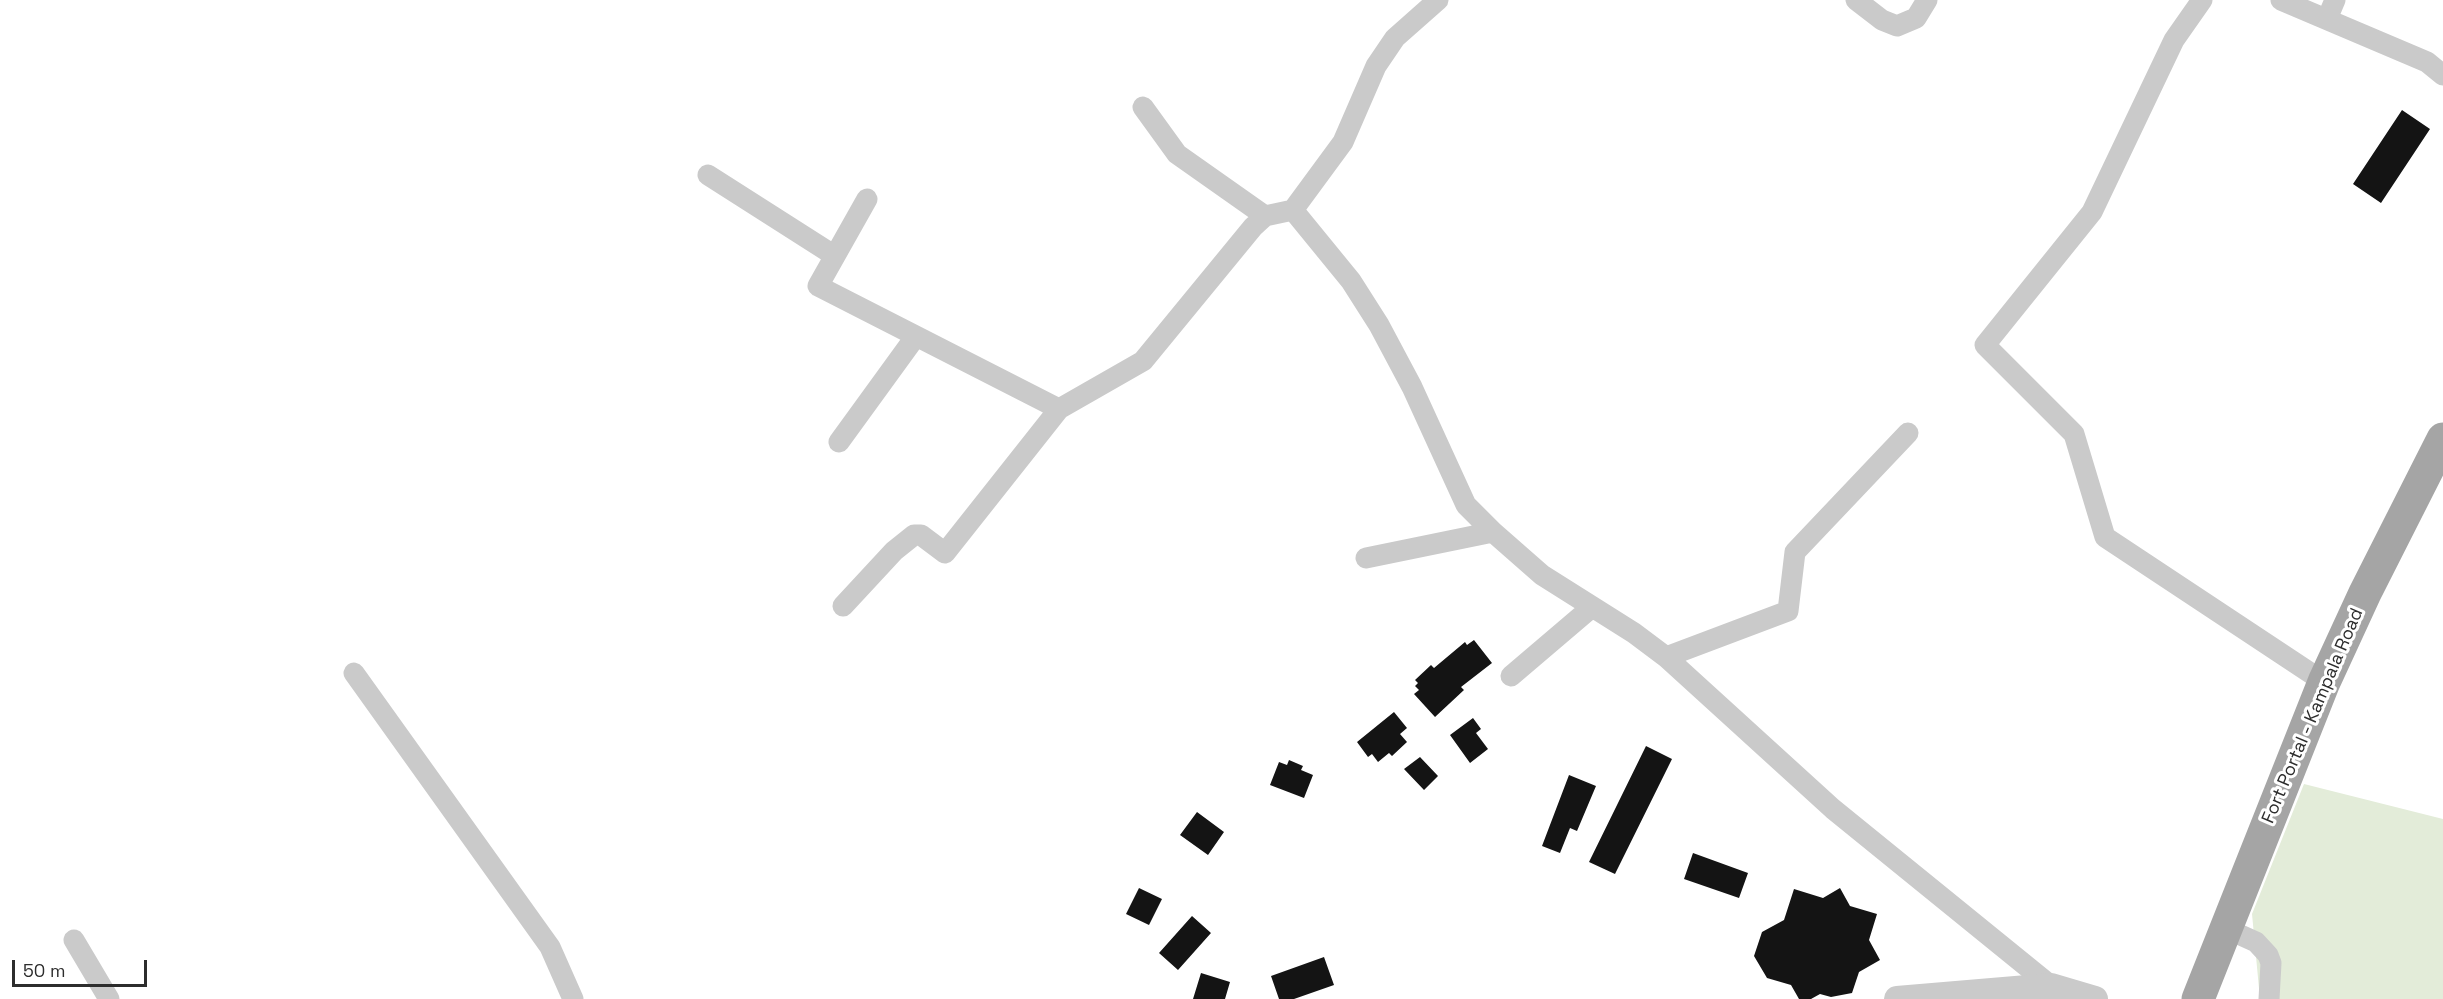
<!DOCTYPE html>
<html>
<head>
<meta charset="utf-8">
<style>
	body { margin:0 }
	#map { position:relative; width:2443px; height:999px; overflow:hidden; background:#fff; font-family:"Space Grotesk",sans-serif }
	canvas { display:block }
	.scale { position:absolute; left:12px; top:960px; width:135px; height:27px; box-sizing:border-box; border:3px solid #2d2d2d; border-top:0; padding-left:8px; font-size:18px; line-height:21px; white-space:nowrap; color:#2d2d2d; -webkit-text-stroke:4px #fff; paint-order:stroke }
</style>
</head>
<body>
<div id="map">
<canvas width="2443" height="999"></canvas>
<div class="scale">50 m</div>
</div>
<script>
const context = document.querySelector('canvas').getContext('2d');
context.lineJoin = 'round';
function fillPath(path, color) {
  context.fillStyle = color;
  context.fill(path, 'evenodd');
}
function toPath(rows) {
  const path = new Path2D();
  for (const r of rows) {
    path.moveTo(r[0], r[1]);
    for (let i = 2; i < r.length; i += 2) path.lineTo(r[i], r[i + 1]);
  }
  return path;
}
function trace(path, color, width, dash) {
  context.strokeStyle = color;
  context.lineWidth = width;
  context.lineCap = dash ? 'butt' : 'round';
  context.setLineDash(dash || []);
  context.stroke(path);
}
function label(font, color, halo, rows, align = 'center') {
  context.font = font + ' "Space Grotesk",sans-serif';
  context.lineWidth = 6;
  context.setLineDash([]);
  context.textBaseline = 'middle';
  context.strokeStyle = halo;
  context.fillStyle = color;
  for (const [text, x, y, turn = 0] of rows) {
    context.save();
    context.translate(x, y);
    context.rotate((+turn || 0) * Math.PI / 180);
    context.textAlign = isNaN(turn) ? turn : align;
    if (halo) context.strokeText(text, 0, 0);
    context.fillText(text, 0, 0);
    context.restore();
  }
}
fillPath(toPath([
	[2304,784,2443,819,2443,999,2260,999,2252,914]
]), '#e3ecd9');
fillPath(toPath([
	[2402,110,2430,129,2381,203,2353,184],
	[1474,640,1492,663,1461,687,1464,690,1435,717,1414,694,1419,690,1415,686,1418,683,1415,680,1431,665,1434,668,1465,642,1467,645],
	[1394,712,1407,728,1400,734,1407,742,1392,756,1389,753,1378,762,1372,754,1368,757,1357,742],
	[1473,718,1481,729,1476,733,1488,749,1470,763,1450,735],
	[1646,746,1672,759,1615,874,1589,862],
	[1420,757,1438,776,1424,790,1404,769],
	[1289,760,1303,766,1301,770,1313,775,1304,798,1270,785,1279,762,1287,765],
	[1569,775,1596,786,1577,831,1570,828,1560,853,1542,846],
	[1197,812,1224,832,1208,855,1180,835],
	[1693,853,1748,873,1739,898,1684,879],
	[1139,888,1162,899,1149,925,1126,914],
	[1840,888,1850,906,1877,914,1869,940,1880,960,1859,972,1852,993,1831,997,1820,994,1811,999,1799,999,1791,985,1767,978,1754,956,1762,932,1784,920,1794,889,1823,898],
	[1192,916,1211,933,1178,970,1159,953],
	[1324,957,1334,985,1294,999,1279,999,1271,976],
	[1201,973,1230,982,1225,999,1193,999]
]), '#141414');
trace(toPath([
	[1856,0,1882,20,1897,26,1916,18,1927,0],
	[2202,0,2174,40,2092,212,1985,345,2074,434,2105,537,2324,682],
	[2281,0,2427,62,2443,75],
	[2327,19,2335,0],
	[1143,107,1177,154,1265,216],
	[708,175,835,256],
	[867,199,818,286,1059,409],
	[1293,210,1351,281,1379,325,1412,387,1466,505,1493,532,1542,575,1634,633,1666,657,1833,809,2051,986],
	[839,442,916,336],
	[1366,558,1493,532],
	[843,606,894,551,914,535,921,535,945,553,1059,409,1143,361,1253,227,1265,216,1293,210,1343,142,1376,66,1395,38,1438,0],
	[1666,657,1788,611,1795,552,1908,433],
	[354,673,550,947,573,999],
	[1511,676,1592,607],
	[2225,928,2256,942,2268,955,2271,963,2269,999],
	[74,940,109,999]
]), '#cacaca', 21);
trace(toPath([
	[1897,999,2051,986,2095,999]
]), '#cacaca', 26);
trace(toPath([
	[2198,999,2324,682,2365,593,2443,439]
]), '#a5a5a5', 33);
label('18px', '#2d2d2d', '#fff', [
	["Fort Portal - Kampala Road",2313,716,-67]
]);
</script>
</body>
</html>
